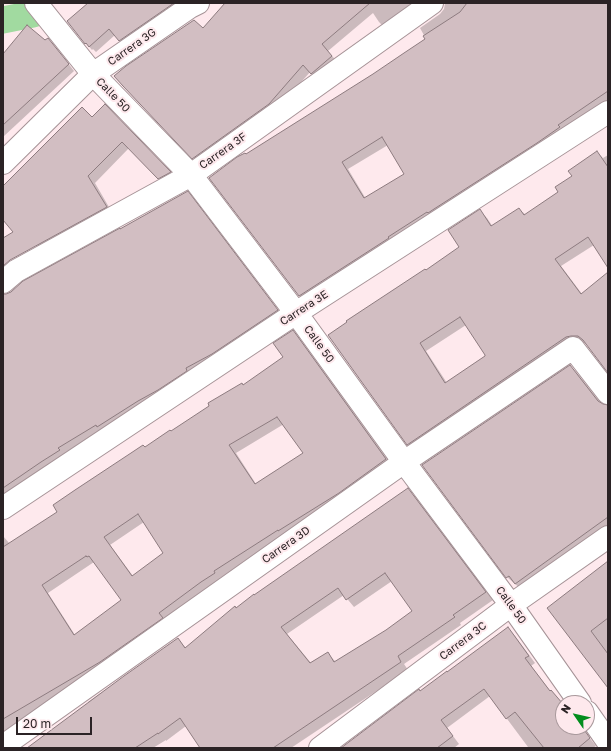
<!DOCTYPE html>
<html>
<head>
<meta charset="utf-8">
<style>
	body { margin:0 }
	#map { position:relative; width:611px; height:751px; overflow:hidden; background:#fee9ed; font-family:"Golos Text",sans-serif }
	canvas { display:block }
	.frame { position:absolute; inset:0; border:4px solid #2b2325; pointer-events:none }
	.north { position:absolute; left:555px; top:695px; width:40px; height:40px; box-sizing:border-box; background:#fee9ed; border:1px solid #aa9a9d; border-radius:50%; rotate:304deg; font-size:11px; font-weight:700; line-height:16px; text-align:center; color:#2b2325 }
	.north::after { content:''; display:block; margin:auto; width:14px; height:18px; background:#028d1d; clip-path:polygon(50% 0,100% 100%,50% 72%,0 100%) }
	.scale { position:absolute; left:16px; top:717px; width:76px; height:18px; box-sizing:border-box; border:2px solid #2b2325; border-top:0; padding-left:5px; font-size:12px; line-height:14px; white-space:nowrap; color:#2b2325; -webkit-text-stroke:3px #fee9ed; paint-order:stroke }
</style>
</head>
<body>
<div id="map">
<canvas width="611" height="751"></canvas>
<div class="frame"></div>
<div class="north">N</div>
<div class="scale">20 m</div>
</div>
<script>
const context = document.querySelector('canvas').getContext('2d');
context.lineJoin = 'round';
function fillPath(path, color) {
  context.fillStyle = color;
  context.fill(path, 'evenodd');
}
function toPath(rows) {
  const path = new Path2D();
  for (const r of rows) {
    path.moveTo(r[0], r[1]);
    for (let i = 2; i < r.length; i += 2) path.lineTo(r[i], r[i + 1]);
  }
  return path;
}
function trace(path, color, width, dash) {
  context.strokeStyle = color;
  context.lineWidth = width;
  context.lineCap = dash ? 'butt' : 'round';
  context.setLineDash(dash || []);
  context.stroke(path);
}
function label(font, color, halo, rows, align = 'center') {
  context.font = font + ' "Golos Text",sans-serif';
  context.lineWidth = 4;
  context.setLineDash([]);
  context.textBaseline = 'middle';
  context.strokeStyle = halo;
  context.fillStyle = color;
  for (const [text, x, y, turn = 0] of rows) {
    context.save();
    context.translate(x, y);
    context.rotate((+turn || 0) * Math.PI / 180);
    context.textAlign = isNaN(turn) ? turn : align;
    if (halo) context.strokeText(text, 0, 0);
    context.fillText(text, 0, 0);
    context.restore();
  }
}
fillPath(toPath([
	[88,3,174,3,180,9,126,47,115,35,96,52,93,49,92,50,68,22],
	[226,3,427,3,386,29,379,22,373,13,328,51,338,63,319,80,310,72,276,111,200,165,123,86,203,30],
	[445,3,570,3,608,4,608,103,307,303,300,296,210,178,374,75,426,39,420,28,440,14,444,9],
	[388,145,405,174,366,199,348,169],
	[48,39,54,45,74,71,3,137,3,58,45,42],
	[105,105,176,179,166,185,129,148,95,183,113,214,43,252,3,207,3,188,92,118],
	[597,152,603,158,608,155,608,247,594,245,561,266,582,294,608,274,608,371,586,343,579,343,415,452,408,444,426,271,460,248,480,211,487,218,493,227,519,209,526,215,560,192,573,176],
	[466,325,487,357,447,383,426,351],
	[187,192,195,200,284,318,3,500,3,295,6,295],
	[293,331,300,339,393,467,220,578,221,580,3,733,3,536,10,544,59,512,145,448,171,433,244,386,284,357],
	[284,424,305,454,256,484,236,453],
	[144,522,165,553,133,576,110,545],
	[94,562,123,600,75,635,48,593],
	[570,366,577,373,608,412,608,529,522,590,507,577,423,465],
	[408,490,415,497,493,600,460,623,461,625,404,664,408,670,291,748,201,748,186,726,166,741,166,740,153,748,29,748,90,705,88,702,178,639,186,648,254,596],
	[392,581,414,611,387,630,336,662,327,653,311,663,287,634,344,595,354,607],
	[608,562,608,682,548,608],
	[508,629,515,636,535,663,531,666,551,692,551,691,563,704,563,727,581,727,596,746,593,748,527,748,528,747,490,696,447,728,459,744,454,748,343,748]
]), '#0003');
trace(toPath([
	[3,20,33,14]
]), '#a1daa0', 27);
const building = toPath([
	[88,3,174,3,119,41,109,29,89,47,86,43,85,44,67,21,88,3],
	[225,3,370,3,322,44,332,56,311,74,303,65,269,104,192,159,123,86,114,76,126,66,194,20,203,28,225,3],
	[467,3,608,3,608,91,558,125,560,127,537,143,434,209,428,213,427,212,388,237,389,238,299,296,209,178,237,157,245,153,246,154,373,74,404,53,425,39,423,36,460,12,467,3],
	[382,137,404,174,364,198,342,162,382,137],
	[27,25,45,40,48,38,69,64,3,125,3,54,27,25],
	[105,104,171,172,158,179,122,142,88,176,107,207,10,260,3,266,3,238,13,232,3,220,3,186,82,107,92,117,105,104],
	[597,151,608,167,608,268,588,237,555,259,581,294,608,272,608,373,583,340,578,336,571,336,566,337,407,445,328,335,347,322,346,321,425,269,426,270,459,247,448,230,480,209,491,226,519,208,524,215,558,192,555,187,572,176,568,171,597,151],
	[460,317,485,355,485,356,445,383,420,343,460,317],
	[188,191,278,310,212,354,186,368,187,371,158,390,138,401,97,427,96,425,58,448,60,450,41,462,3,488,3,294,6,294,11,292,23,281,120,228,120,229,188,191],
	[293,330,386,459,339,493,278,531,278,530,214,571,215,573,201,582,159,613,163,618,100,662,3,719,3,547,57,512,53,505,75,490,131,453,143,445,145,447,170,430,171,431,209,406,208,403,242,383,243,385,283,357,273,343,293,330],
	[277,417,303,453,255,484,229,445,277,417],
	[138,514,163,553,132,576,104,537,138,514],
	[86,556,87,557,89,556,121,600,74,635,42,585,86,556],
	[570,365,598,401,603,404,608,405,608,517,515,584,509,576,506,578,422,465,570,365],
	[408,488,486,592,453,615,455,617,398,656,401,662,273,748,200,748,180,718,158,734,158,733,135,748,27,748,124,676,178,638,185,648,235,606,236,608,254,594,254,595,408,488],
	[385,573,412,611,386,630,334,662,328,652,310,663,281,627,338,588,346,600,385,573],
	[608,561,608,618,591,631,608,654,608,688,547,608,608,561],
	[508,627,529,656,525,658,550,691,551,690,563,704,563,727,582,727,590,738,578,748,544,748,515,712,506,719,484,689,441,720,453,736,437,748,341,748,419,689,420,691,447,671,447,672,508,627]
]);
fillPath(building, '#d2bec2');
trace(building, '#8d7b7f', 1);
const minor = toPath([
	[36,3,93,74,191,175,296,313,404,462,511,605,580,703],
	[3,163,93,74,190,7,198,3],
	[3,282,16,271,191,175,432,3],
	[3,508,296,313,608,112],
	[587,712,608,742],
	[3,746,404,462,573,348,608,393],
	[320,748,511,605,608,537]
]);
trace(minor, '#a69397', 24);
trace(minor, '#fff', 22);
label('11px', '#2b2325', '#fee9ed', [
	["Carrera 3G",132,47,-35],
	["Calle 50",113,95,46],
	["Carrera 3F",223,151,-35],
	["Carrera 3E",304,308,-33],
	["Calle 50",319,344,54],
	["Carrera 3D",286,545,-35],
	["Calle 50",511,605,54],
	["Carrera 3C",463,641,-37]
]);
</script>
</body>
</html>
